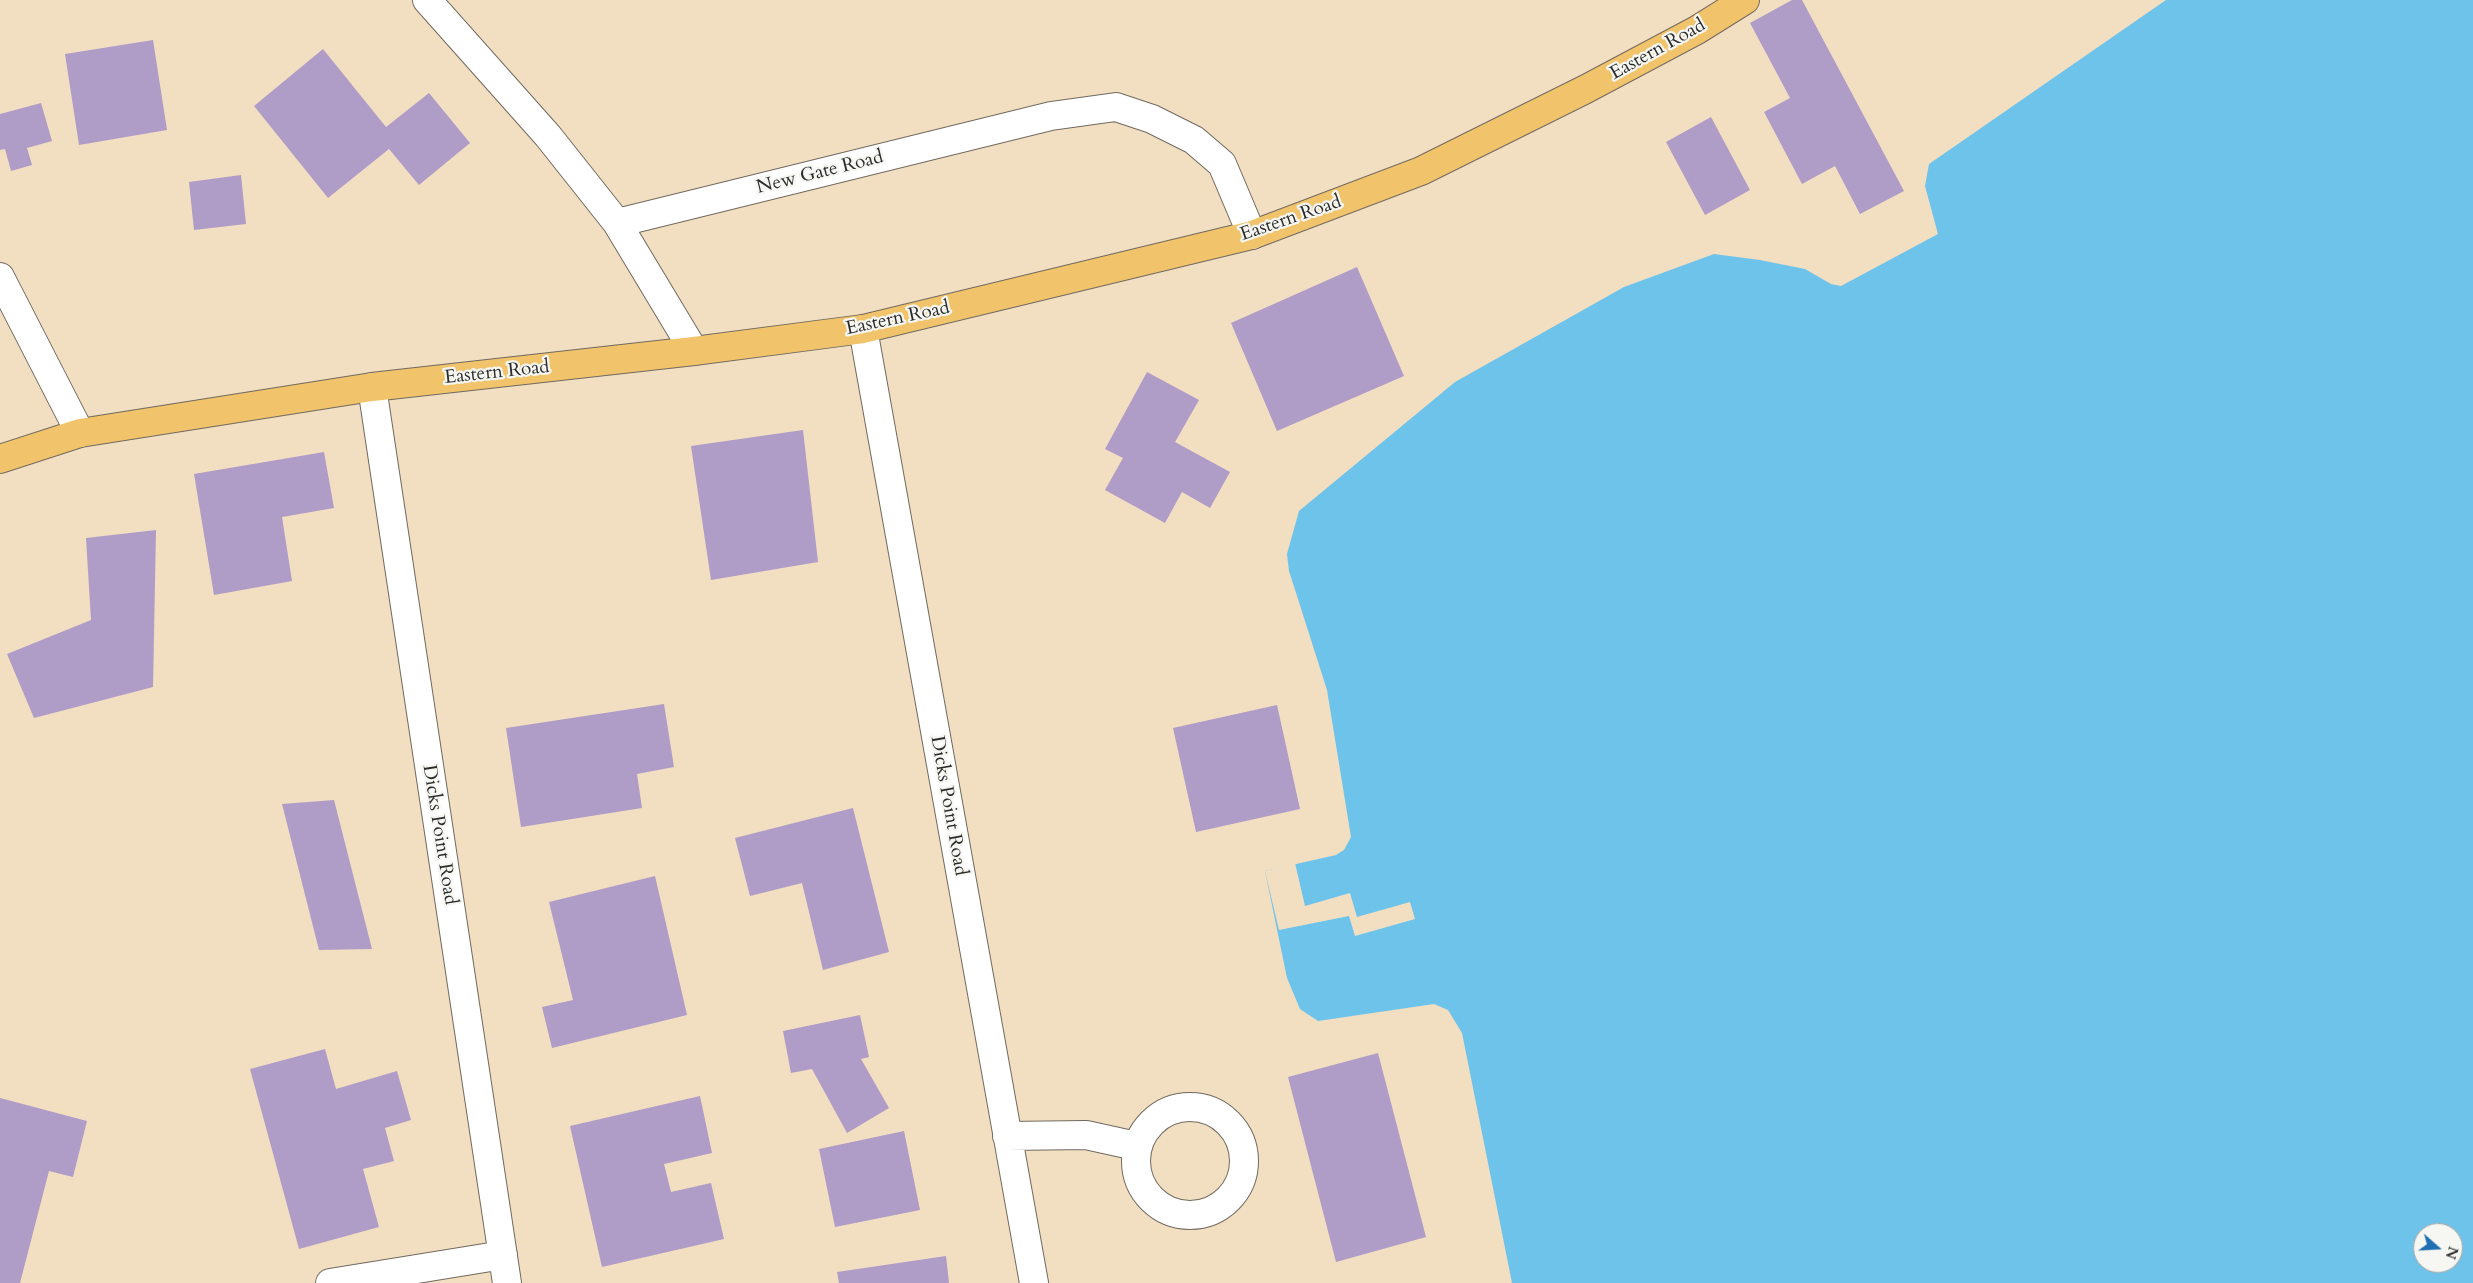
<!DOCTYPE html>
<html>
<head>
<meta charset="utf-8">
<style>
	body { margin:0 }
	#map { position:relative; width:2473px; height:1283px; overflow:hidden; background:#f2dec1; font-family:Cardo,serif }
	canvas { display:block }
	.north { position:absolute; left:2413px; top:1223px; width:50px; height:50px; box-sizing:border-box; background:#f6f6f2; border:1px solid #a5a5a2; border-radius:50%; rotate:109deg; font-size:14px; font-weight:700; line-height:20px; text-align:center; color:#2b2b2b }
	.north::after { content:''; display:block; margin:auto; width:18px; height:22px; background:#1f6fb2; clip-path:polygon(50% 0,100% 100%,50% 72%,0 100%) }
</style>
</head>
<body>
<div id="map">
<canvas width="2473" height="1283"></canvas>
<div class="north">N</div>
</div>
<script>
const context = document.querySelector('canvas').getContext('2d');
context.lineJoin = 'round';
function fillPath(path, color) {
  context.fillStyle = color;
  context.fill(path, 'evenodd');
}
function toPath(rows) {
  const path = new Path2D();
  for (const r of rows) {
    if (r.length === 3) {
      path.moveTo(r[0] + r[2], r[1]);
      path.arc(r[0], r[1], r[2], 0, 2 * Math.PI);
      continue;
    }
    path.moveTo(r[0], r[1]);
    for (let i = 2; i < r.length; i += 2) path.lineTo(r[i], r[i + 1]);
  }
  return path;
}
function trace(path, color, width, dash) {
  context.strokeStyle = color;
  context.lineWidth = width;
  context.lineCap = dash ? 'butt' : 'round';
  context.setLineDash(dash || []);
  context.stroke(path);
}
function label(font, color, halo, rows, align = 'center') {
  context.font = font + ' Cardo,serif';
  context.lineWidth = 4.5;
  context.setLineDash([]);
  context.textBaseline = 'middle';
  context.strokeStyle = halo;
  context.fillStyle = color;
  for (const [text, x, y, turn = 0] of rows) {
    context.save();
    context.translate(x, y);
    context.rotate((+turn || 0) * Math.PI / 180);
    context.textAlign = isNaN(turn) ? turn : align;
    if (halo) context.strokeText(text, 0, 0);
    context.fillText(text, 0, 0);
    context.restore();
  }
}
fillPath(toPath([
	[2166,0,2473,0,2473,1283,1512,1283,1462,1033,1448,1010,1434,1004,1318,1021,1300,1009,1287,978,1265,871,1336,855,1344,850,1351,837,1327,690,1289,571,1287,554,1299,511,1455,382,1624,287,1714,254,1760,260,1805,269,1831,284,1841,286,1938,234,1925,186,1929,164],
	[2423,1233,2453,1233,2453,1263,2423,1263]
]), '#6ec3eb');
fillPath(toPath([
	[1295,863,1305,906,1350,893,1357,917,1410,902,1415,919,1355,936,1349,916,1279,930,1265,871]
]), '#f2dec1');
fillPath(toPath([
	[1792,0,1802,0,1904,191,1860,214,1835,166,1802,184,1764,112,1790,98,1750,23],
	[153,40,167,130,79,145,65,54],
	[323,49,386,127,429,93,470,143,419,185,389,149,328,198,254,106],
	[41,103,52,141,27,148,32,165,11,171,5,149,0,150,0,114],
	[1711,117,1750,190,1705,215,1666,142],
	[241,175,246,224,194,230,189,182],
	[1357,267,1404,376,1277,431,1231,323],
	[1147,372,1199,400,1175,442,1230,472,1210,508,1182,492,1165,523,1105,490,1123,458,1105,449],
	[803,430,818,562,711,580,691,446],
	[324,452,334,508,282,517,292,581,214,595,194,474],
	[156,530,153,687,34,718,7,654,91,620,86,538],
	[664,704,674,767,637,774,642,808,521,827,506,728],
	[1277,705,1300,809,1196,832,1173,728],
	[334,800,372,949,319,950,282,804],
	[853,808,889,952,823,970,802,883,750,896,735,838],
	[655,876,687,1015,552,1048,542,1007,573,1000,549,902],
	[860,1015,869,1057,861,1059,889,1108,847,1133,812,1069,791,1073,783,1031],
	[325,1049,336,1089,397,1071,411,1120,385,1128,394,1161,363,1169,379,1227,299,1249,250,1069],
	[1378,1053,1426,1237,1336,1262,1288,1077],
	[700,1096,712,1153,664,1164,671,1192,711,1183,724,1239,602,1267,570,1126],
	[0,1098,87,1121,73,1177,49,1171,20,1283,0,1283],
	[904,1131,920,1210,835,1227,819,1149],
	[946,1256,949,1283,839,1283,837,1272]
]), '#af9cc7');
const minor = toPath([
	[427,0,548,136,617,223,694,351],
	[617,223,1051,116,1116,107,1152,119,1194,140,1222,164,1252,235],
	[0,277,80,433],
	[863,329,1034,1283],
	[372,387,507,1283],
	[1190,1161,54],
	[1007,1136,1086,1135,1136,1146],
	[330,1283,503,1255]
]);
const highway = toPath([
	[0,459,80,433,372,387,694,351,863,329,1252,235,1421,171,1586,89,1697,30,1745,0]
]);
trace(minor, '#716a60', 30);
trace(highway, '#716a60', 30);
trace(minor, '#fff', 28);
trace(highway, '#f1c36a', 28);
label('19px', '#2b2b2b', '#f6f6f2', [
	["Eastern Road",1658,50,-29],
	["New Gate Road",820,173,-14],
	["Eastern Road",1291,219,-19],
	["Eastern Road",898,319,-12],
	["Eastern Road",497,373,-6],
	["Dicks Point Road",948,806,80],
	["Dicks Point Road",439,835,81]
]);
</script>
</body>
</html>
